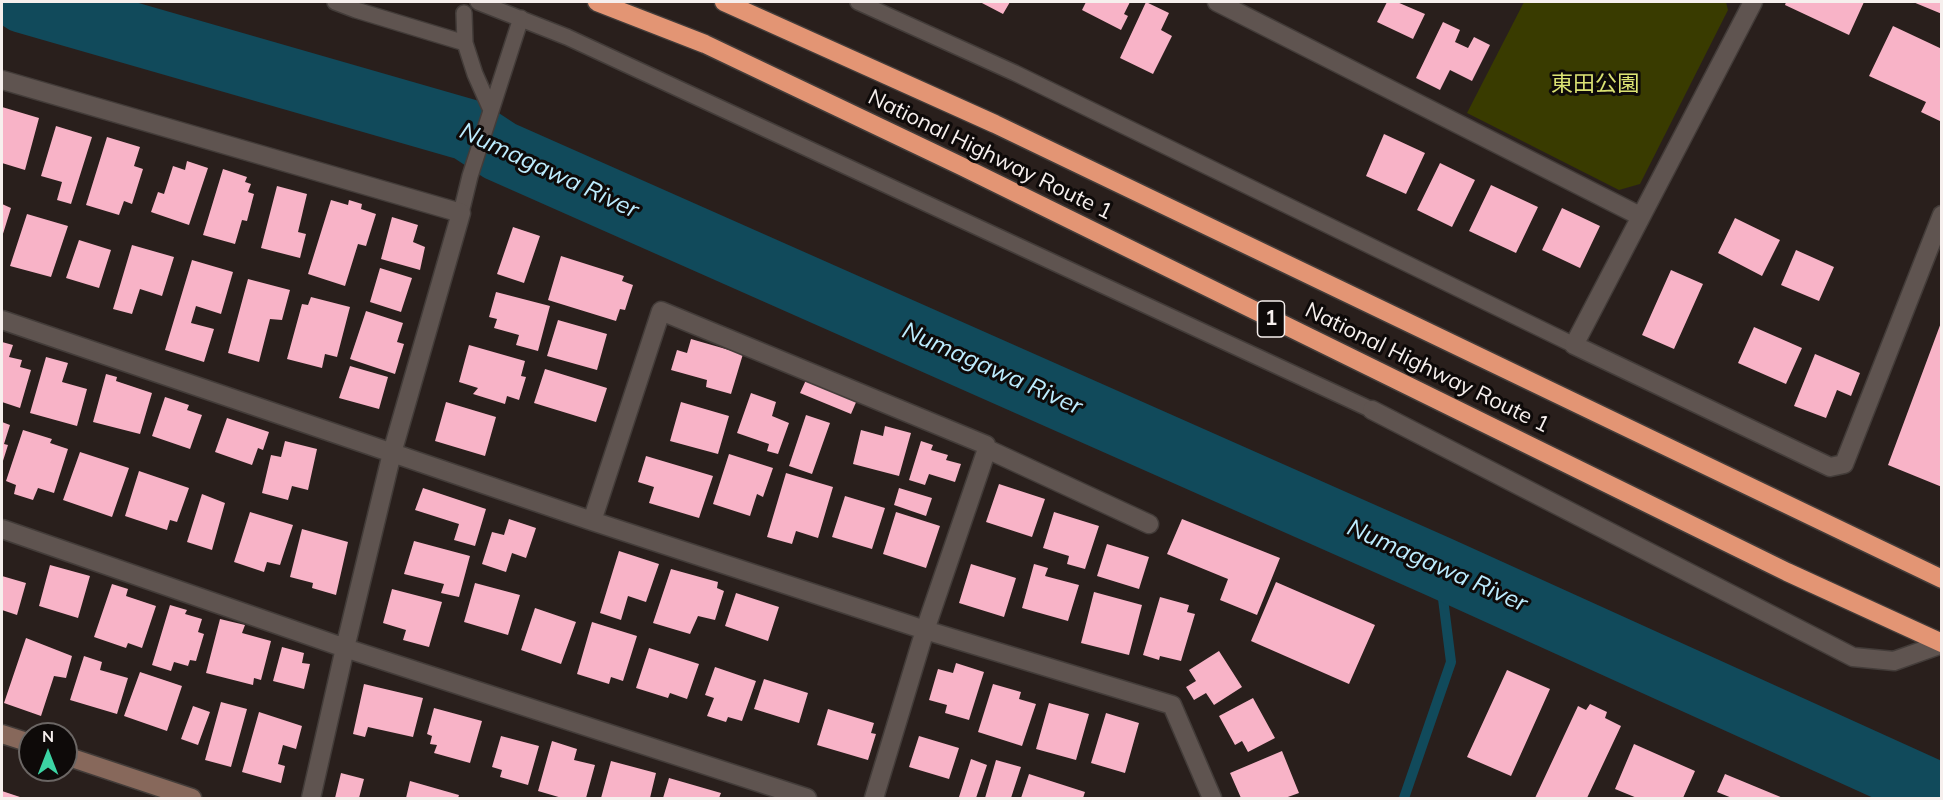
<!DOCTYPE html>
<html>
<head>
<meta charset="utf-8">
<style>
	body { margin:0 }
	#map { position:relative; width:1943px; height:800px; overflow:hidden; background:#291f1c; font-family:Mulish,sans-serif }
	canvas { display:block }
	.frame { position:absolute; inset:0; border:3px solid #f6efed; pointer-events:none }
	.north { position:absolute; left:18px; top:722px; width:60px; height:60px; box-sizing:border-box; background:#0e0a09; border:2px solid #6b6664; border-radius:50%; rotate:0deg; font-size:16px; font-weight:700; line-height:24px; text-align:center; color:#f6efed }
	.north::after { content:''; display:block; margin:auto; width:21px; height:27px; background:#3cd4a4; clip-path:polygon(50% 0,100% 100%,50% 72%,0 100%) }
</style>
</head>
<body>
<div id="map">
<canvas width="1943" height="800"></canvas>
<div class="frame"></div>
<div class="north">N</div>
</div>
<script>
const context = document.querySelector('canvas').getContext('2d');
context.lineJoin = 'round';
function fillPath(path, color) {
  context.fillStyle = color;
  context.fill(path, 'evenodd');
}
function toPath(rows) {
  const path = new Path2D();
  for (const r of rows) {
    path.moveTo(r[0], r[1]);
    for (let i = 2; i < r.length; i += 2) path.lineTo(r[i], r[i + 1]);
  }
  return path;
}
function trace(path, color, width, dash) {
  context.strokeStyle = color;
  context.lineWidth = width;
  context.lineCap = dash ? 'butt' : 'round';
  context.setLineDash(dash || []);
  context.stroke(path);
}
function label(font, color, halo, rows, align = 'center') {
  context.font = font + ' Mulish,"Noto Sans JP",sans-serif';
  context.lineWidth = 6;
  context.setLineDash([]);
  context.textBaseline = 'middle';
  context.strokeStyle = halo;
  context.fillStyle = color;
  for (const [text, x, y, turn = 0] of rows) {
    context.save();
    context.translate(x, y);
    context.rotate((+turn || 0) * Math.PI / 180);
    context.textAlign = isNaN(turn) ? turn : align;
    if (halo) context.strokeText(text, 0, 0);
    context.fillText(text, 0, 0);
    context.restore();
  }
}
fillPath(toPath([
	[1524,2,1726,2,1728,10,1640,184,1619,190,1467,113]
]), '#393b00');
trace(toPath([
	[1404,798,1451,662,1439,567]
]), '#114a5b', 10);
trace(toPath([
	[23,2,468,130,500,151,1439,567,1942,795]
]), '#114a5b', 62);
fillPath(toPath([
	[980,2,1010,2,1003,14],
	[1086,2,1130,2,1124,14,1128,16,1121,30,1082,10],
	[1146,2,1169,13,1161,30,1172,36,1153,74,1120,58],
	[1387,2,1397,2,1425,14,1413,39,1377,22],
	[1786,2,1864,2,1849,35,1785,5],
	[1913,2,1942,2,1942,14],
	[1443,22,1460,30,1455,42,1468,48,1474,37,1490,45,1472,81,1450,70,1440,90,1416,78],
	[1893,26,1942,49,1942,122,1921,112,1926,102,1869,76],
	[2,107,39,118,25,170,2,163],
	[56,126,92,137,71,204,57,200,62,182,41,176],
	[1384,134,1425,153,1406,194,1366,176],
	[107,137,140,147,134,166,143,169,132,204,124,201,119,215,86,205],
	[187,161,208,168,189,225,151,212,158,192,164,194,173,166,185,170],
	[1440,163,1475,180,1452,227,1417,210],
	[223,169,247,177,245,182,251,184,248,192,254,194,247,221,242,220,235,244,203,235],
	[1491,185,1538,207,1516,253,1469,231],
	[277,186,307,194,298,232,306,234,300,258,261,248],
	[331,200,348,205,349,200,362,204,361,209,376,214,366,246,358,244,345,286,308,274],
	[2,204,11,208,2,237],
	[1562,208,1600,226,1580,268,1542,250],
	[27,214,68,226,51,277,10,266],
	[392,217,418,225,413,242,425,247,420,270,381,259],
	[1735,218,1780,240,1762,276,1718,253],
	[513,227,540,236,524,283,497,274],
	[79,240,111,250,99,288,66,278],
	[132,245,174,257,162,296,140,289,132,314,113,309],
	[1796,250,1834,267,1819,301,1781,285],
	[561,256,624,276,622,281,633,285,625,310,620,309,616,321,548,300],
	[192,260,233,272,221,314,196,306,191,323,214,329,204,362,165,350],
	[380,268,412,278,401,312,370,302],
	[1671,270,1703,284,1674,349,1642,335],
	[248,279,290,290,282,320,270,319,259,362,228,353],
	[496,292,550,306,538,351,516,345,519,335,494,328,497,319,489,317],
	[311,297,350,307,337,357,325,354,322,368,287,359,302,304,308,305],
	[366,311,403,323,397,342,404,344,395,374,350,359],
	[558,320,607,334,597,370,547,356],
	[1942,320,1942,487,1888,465],
	[1754,327,1802,348,1786,384,1738,363],
	[691,339,743,354,731,394,706,387,707,380,671,370,677,350,687,353],
	[2,342,13,345,9,357,22,360,20,367,31,370,20,408,2,402],
	[469,345,525,361,521,376,526,377,519,400,507,396,505,404,473,394,478,388,459,382],
	[1815,354,1860,373,1851,396,1837,390,1826,418,1794,406],
	[46,357,68,363,62,382,87,389,77,426,30,413],
	[350,366,388,377,379,409,339,398],
	[545,369,607,388,596,422,534,403],
	[106,374,117,377,116,381,152,393,140,434,93,422],
	[806,380,857,400,851,414,800,393],
	[751,393,776,402,772,416,789,423,778,454,767,451,769,444,737,433],
	[165,397,189,405,187,410,202,415,190,449,152,436],
	[446,402,496,417,485,456,435,441],
	[681,402,729,416,718,454,670,441],
	[806,415,830,423,812,474,789,466],
	[227,418,269,432,263,450,258,448,252,465,215,452],
	[2,422,10,425,4,444,8,445,2,464],
	[885,426,911,433,899,476,853,464,861,430,883,436],
	[23,430,52,439,50,443,68,449,54,493,38,488,33,500,14,494,16,485,6,481],
	[285,441,317,449,308,490,292,486,288,500,262,493,271,455,281,457],
	[921,441,933,445,931,450,948,455,946,460,961,464,955,482,929,474,925,485,909,480],
	[80,452,129,468,112,517,63,500],
	[729,454,773,468,763,497,757,494,750,516,713,504],
	[646,456,713,476,699,518,649,503,654,487,638,482],
	[139,471,189,488,177,522,170,520,167,530,125,516],
	[786,473,833,487,818,538,796,531,792,544,767,537],
	[999,484,1045,499,1032,537,986,522],
	[423,488,486,509,475,546,454,540,459,524,415,510],
	[899,488,932,498,926,516,894,505],
	[202,494,225,503,212,550,187,542],
	[845,496,885,508,872,549,832,537],
	[250,512,293,525,280,565,267,562,264,572,234,562],
	[896,512,940,526,926,568,883,554],
	[1054,512,1099,526,1085,569,1067,564,1069,556,1043,548],
	[509,519,536,528,526,558,512,553,506,572,482,564,492,532,504,535],
	[1182,519,1280,558,1257,615,1220,600,1228,579,1167,554],
	[302,529,348,542,336,595,312,588,313,583,290,577],
	[414,541,470,556,459,597,441,593,444,584,404,574],
	[1107,544,1149,557,1139,589,1097,576],
	[619,551,659,564,646,602,628,596,621,620,600,613],
	[971,564,1016,578,1004,617,959,603],
	[1034,564,1048,568,1045,576,1079,585,1068,621,1022,608],
	[50,565,90,576,78,618,39,606],
	[671,569,718,582,717,588,724,591,715,620,698,616,690,634,653,623],
	[2,576,26,583,17,615,2,610],
	[1276,582,1375,625,1349,684,1251,641],
	[475,583,520,595,508,635,464,622],
	[112,584,128,589,126,596,156,606,142,648,128,643,126,648,94,637],
	[392,589,442,602,429,647,403,640,406,630,383,623],
	[1094,592,1142,605,1129,655,1081,643],
	[736,593,779,607,768,641,725,626],
	[1160,597,1189,605,1187,612,1195,614,1181,661,1160,656,1159,660,1143,655],
	[170,605,187,610,185,614,202,619,198,632,204,634,196,661,190,660,188,666,174,662,171,671,152,665],
	[535,608,576,622,561,664,521,650],
	[220,619,245,625,242,633,271,641,261,680,254,678,253,685,206,673],
	[592,622,637,636,623,681,611,677,609,684,577,674],
	[26,638,72,656,66,678,54,676,41,716,4,703],
	[282,647,304,653,302,663,310,664,304,689,273,681],
	[649,648,699,664,687,699,670,693,668,698,636,688],
	[1219,651,1242,687,1214,705,1206,693,1194,700,1186,687,1196,681,1189,670],
	[84,656,102,662,100,670,128,678,117,714,70,700],
	[956,663,984,672,969,720,945,713,947,705,929,700,938,669,953,673],
	[715,667,756,681,742,721,728,717,726,722,707,716,714,698,705,695],
	[1507,670,1550,689,1511,776,1467,757],
	[140,672,182,686,167,731,124,716],
	[764,679,808,693,799,723,754,709],
	[364,684,423,698,413,737,368,727,365,737,353,734],
	[993,684,1021,692,1019,699,1036,704,1022,746,978,732],
	[1253,698,1275,738,1248,752,1242,741,1235,745,1219,716],
	[221,702,247,709,231,767,205,760],
	[1049,703,1089,714,1076,760,1036,749],
	[1590,704,1607,712,1605,718,1621,726,1587,798,1535,798,1578,706,1586,710],
	[193,706,210,712,198,745,181,739],
	[434,708,482,721,470,763,434,753,437,745,430,744,432,736,427,734],
	[828,709,874,723,871,733,876,734,868,760,817,745],
	[259,712,302,726,296,749,283,745,278,764,285,766,281,783,242,772],
	[1106,713,1139,723,1125,773,1091,763],
	[501,736,539,746,528,785,500,777,502,770,492,767],
	[919,736,959,748,949,779,909,767],
	[552,741,577,749,574,760,595,765,586,798,562,798,538,791],
	[1634,744,1695,771,1683,798,1637,798,1615,789],
	[1282,751,1299,793,1285,798,1254,798,1253,797,1241,798,1230,773],
	[971,759,987,765,976,798,964,798,959,797],
	[996,760,1021,767,1011,798,985,798],
	[611,761,656,773,650,798,601,798],
	[341,773,364,779,359,798,335,798],
	[1029,774,1085,792,1083,798,1021,798],
	[1725,774,1783,798,1732,798,1717,792],
	[669,778,721,793,719,798,663,798],
	[410,781,459,795,458,798,406,798],
	[2,791,23,798,2,798]
]), '#f8b3c7');
const lane = toPath([
	[335,2,356,10,465,43],
	[478,2,567,37,1372,410],
	[858,2,1015,73,1574,345],
	[464,13,465,43,475,74,491,110],
	[461,213,470,176,521,18]
]);
const street = toPath([
	[1217,2,1640,216],
	[1753,2,1574,345,1830,467,1844,464,1942,215],
	[2,80,461,213,392,453,345,648,311,798],
	[2,320,592,521,925,630,1172,705,1212,798],
	[1372,410,1853,657,1894,661,1942,644],
	[987,449,1149,524],
	[592,521,661,311,986,445,987,449,925,630,874,798],
	[2,529,345,648,807,798]
]);
const secondary = toPath([
	[2,734,30,743],
	[66,756,192,798]
]);
const highway = toPath([
	[597,2,705,44,961,166,1787,572,1942,643],
	[724,2,995,124,1942,579]
]);
trace(lane, '#433c39', 18);
trace(street, '#433c39', 21);
trace(secondary, '#433c39', 21);
trace(highway, '#433c39', 21);
trace(lane, '#5f5450', 15);
trace(street, '#5f5450', 18);
trace(secondary, '#87685b', 18);
trace(highway, '#e39574', 18);
for (const [x, y, w] of [
	[1271,319,27]
]) {
  const box = new Path2D();
  box.roundRect(x - w / 2, y - 18, w, 36, 4.5);
  context.fillStyle = '#0e0a09';
  context.fill(box);
  trace(box, '#f6efed', 1.5);
}
label('bold 21px', '#f6efed', null, [
	["1",1271,319]
]);
label('22px', '#dce374', '#0e0a09', [
	["東田公園",1595,84]
]);
label('22px', '#f6efed', '#0e0a09', [
	["National Highway Route 1",990,155,26],
	["National Highway Route 1",1427,368,26]
]);
label('italic 24px', '#bdecfe', '#0e0a09', [
	["Numagawa River",549,171,25],
	["Numagawa River",992,369,24],
	["Numagawa River",1437,566,24]
]);
</script>
</body>
</html>
